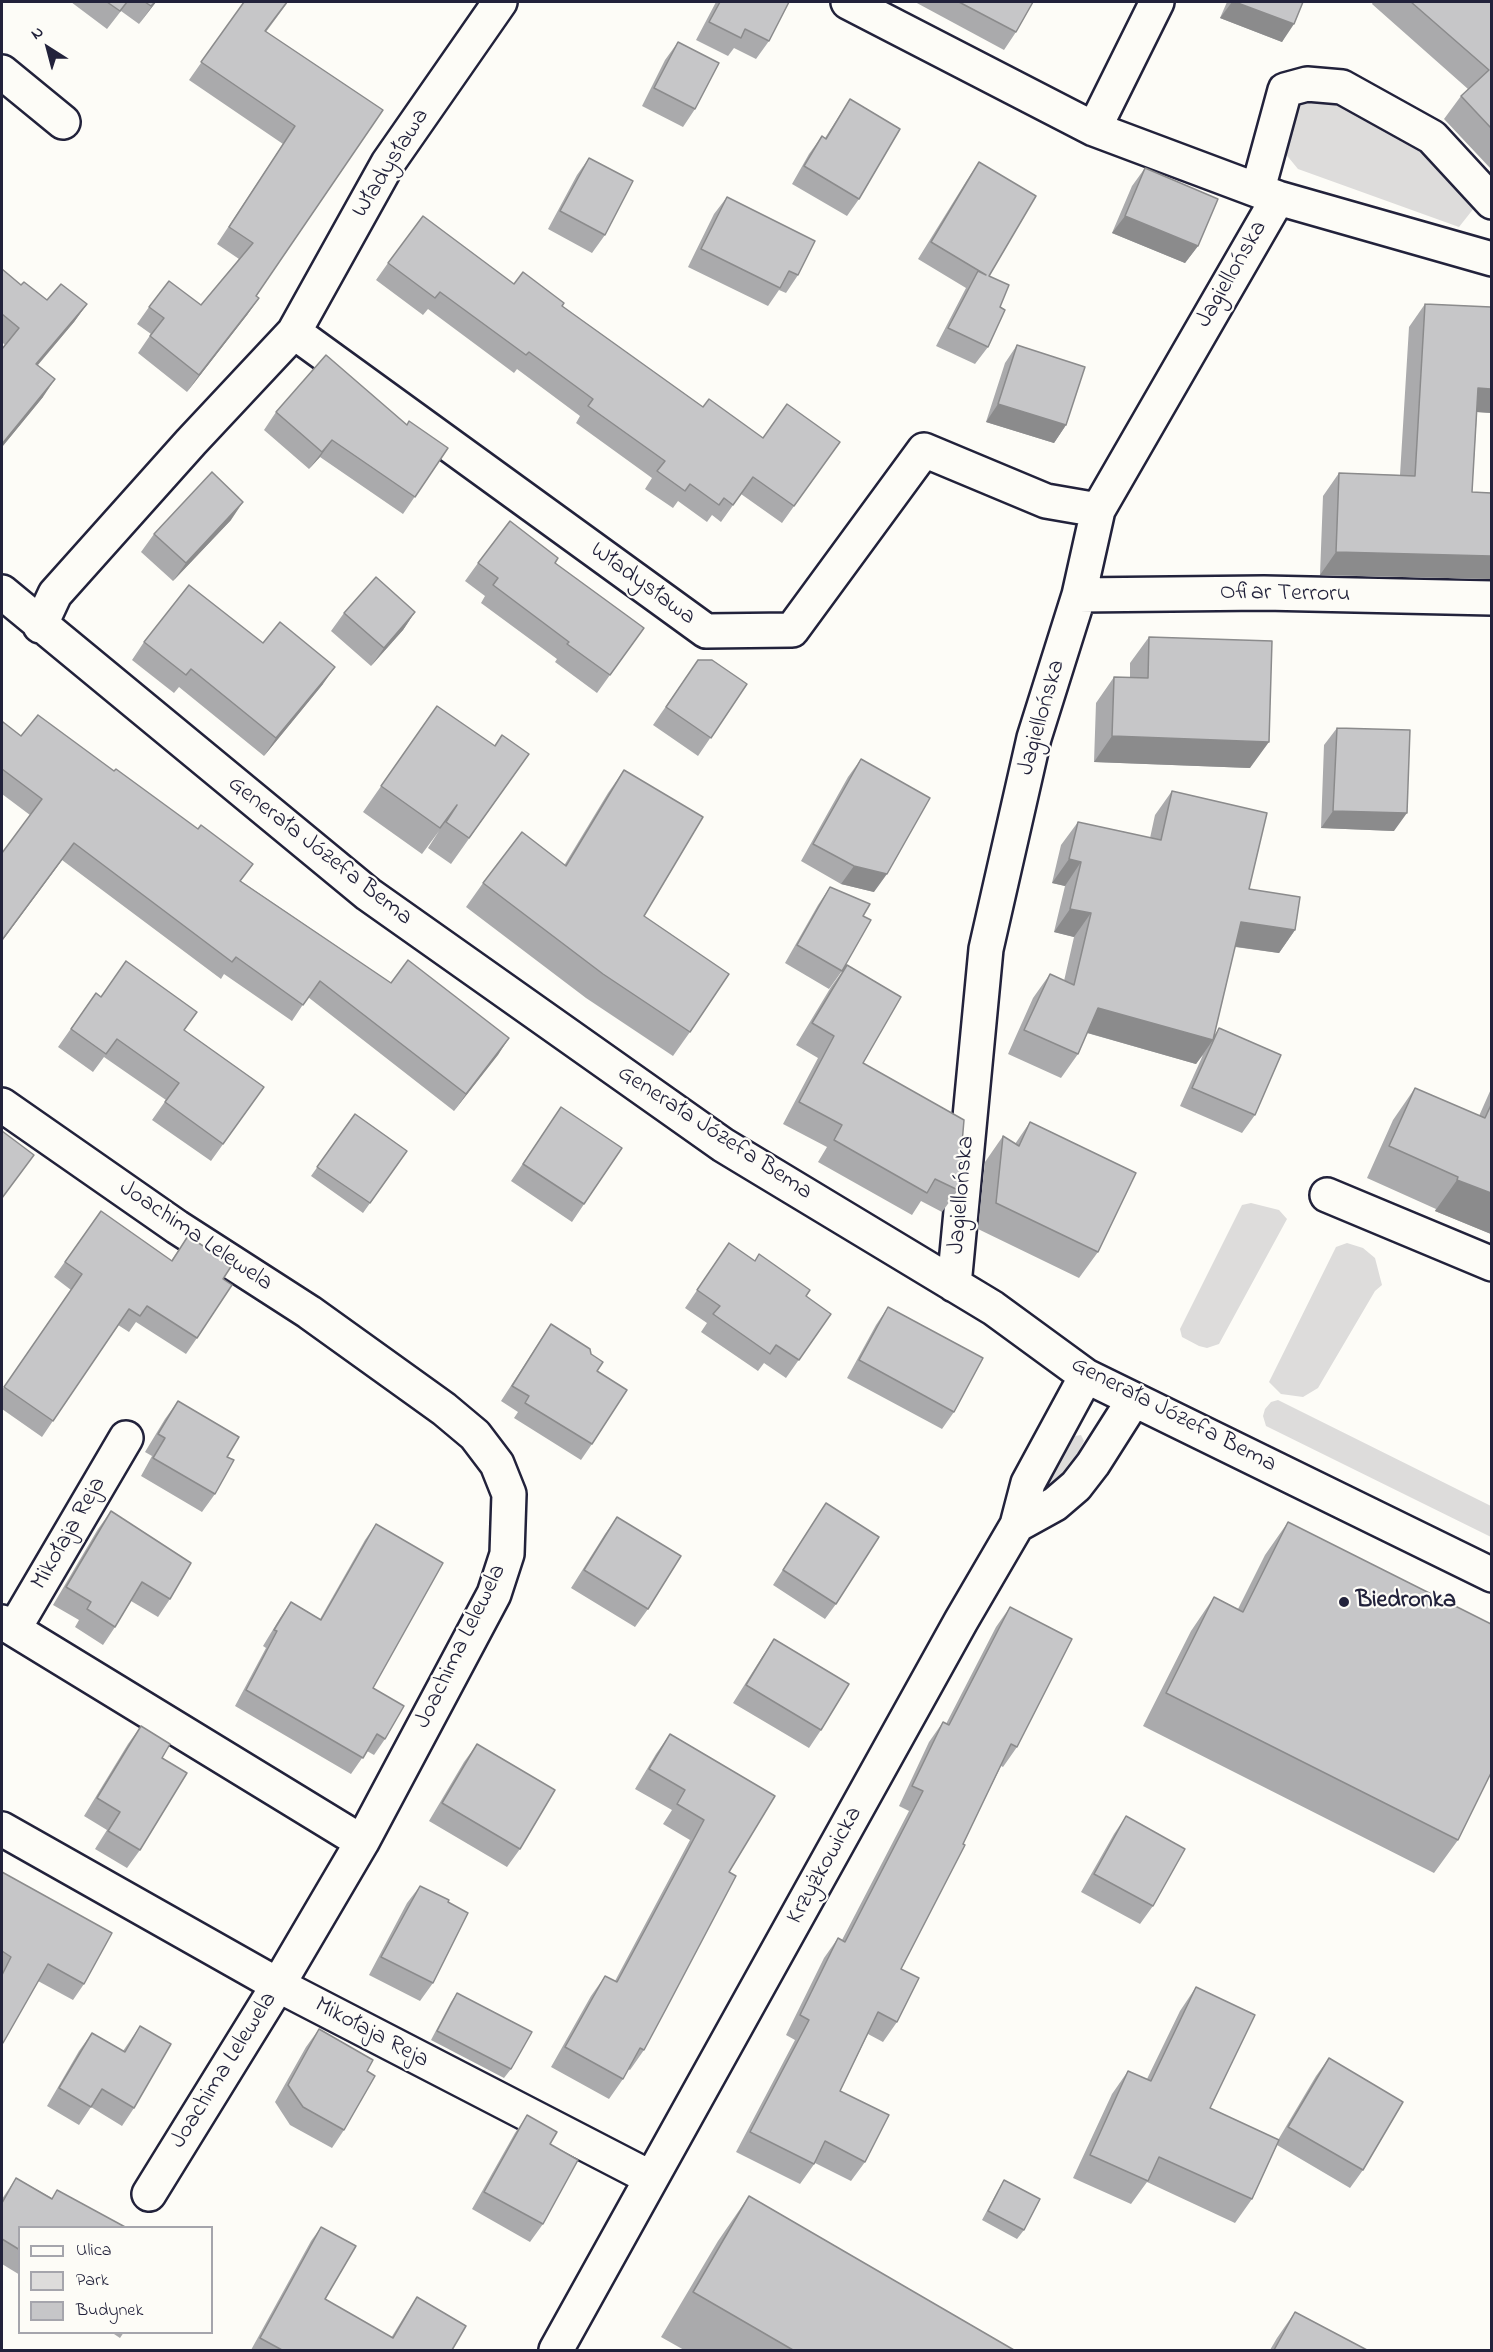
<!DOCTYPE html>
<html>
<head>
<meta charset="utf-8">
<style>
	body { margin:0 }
	#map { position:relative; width:1493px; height:2352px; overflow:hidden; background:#fdfcf7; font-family:"Indie Flower",sans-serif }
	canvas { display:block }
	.frame { position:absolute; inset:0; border:3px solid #22223b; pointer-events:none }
	.legend { position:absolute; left:18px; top:2226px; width:195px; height:108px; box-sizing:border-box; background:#fdfcf7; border:2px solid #a5a5ac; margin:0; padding:8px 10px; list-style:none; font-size:18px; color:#22223b }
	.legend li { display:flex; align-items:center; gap:12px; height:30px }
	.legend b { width:30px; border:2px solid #a5a5ac }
	.north { position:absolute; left:18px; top:18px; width:60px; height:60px; -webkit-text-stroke:4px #fdfcf7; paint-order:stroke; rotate:324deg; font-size:16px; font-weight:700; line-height:24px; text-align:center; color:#22223b }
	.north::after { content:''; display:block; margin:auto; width:21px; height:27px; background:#22223b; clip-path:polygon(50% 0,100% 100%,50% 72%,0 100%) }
</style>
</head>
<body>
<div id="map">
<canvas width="1493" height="2352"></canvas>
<div class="frame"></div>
<ul class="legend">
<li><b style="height:8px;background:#fdfcf7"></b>Ulica</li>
<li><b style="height:16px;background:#dddcdb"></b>Park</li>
<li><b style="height:16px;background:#c6c6c8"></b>Budynek</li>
</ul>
<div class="north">N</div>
</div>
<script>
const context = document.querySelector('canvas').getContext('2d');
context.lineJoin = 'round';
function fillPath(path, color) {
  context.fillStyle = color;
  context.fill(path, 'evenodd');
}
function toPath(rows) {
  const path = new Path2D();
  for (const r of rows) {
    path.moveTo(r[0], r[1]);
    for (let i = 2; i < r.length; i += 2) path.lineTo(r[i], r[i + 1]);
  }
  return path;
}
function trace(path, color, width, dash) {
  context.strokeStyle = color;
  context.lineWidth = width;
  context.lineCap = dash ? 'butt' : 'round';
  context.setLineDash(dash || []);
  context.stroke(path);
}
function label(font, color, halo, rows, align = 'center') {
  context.font = font + ' "Indie Flower",sans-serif';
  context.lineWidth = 4.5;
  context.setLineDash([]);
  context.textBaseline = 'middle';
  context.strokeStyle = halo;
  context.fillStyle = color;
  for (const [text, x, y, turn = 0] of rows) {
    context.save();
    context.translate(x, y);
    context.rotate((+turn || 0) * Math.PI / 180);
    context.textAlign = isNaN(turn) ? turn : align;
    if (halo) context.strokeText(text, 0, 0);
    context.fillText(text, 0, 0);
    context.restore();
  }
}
fillPath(toPath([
	[1313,97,1383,119,1482,198,1459,227,1298,169,1284,152,1295,109,1300,103],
	[1251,1203,1279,1210,1287,1219,1219,1344,1207,1348,1199,1346,1182,1337,1180,1329,1242,1205],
	[1347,1243,1363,1248,1375,1258,1382,1285,1375,1291,1318,1388,1303,1397,1281,1394,1269,1382,1336,1247],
	[1278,1400,1491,1506,1491,1537,1266,1426,1263,1416,1265,1409,1271,1402],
	[1081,1435,1084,1441,1069,1470,1036,1504,1060,1453,1075,1436]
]), '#dddcdb');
const minor = toPath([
	[848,2,1094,129,1278,198,1492,259],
	[2,72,63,122],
	[1094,129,1157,2],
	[1258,189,1285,90,1307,84,1342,87,1432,137,1492,202],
	[294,332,706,631,792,630,924,450,1046,501,1098,510],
	[2,592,368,894,723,1145,993,1308,1086,1376,1492,1575],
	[1079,595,1264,593,1492,598],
	[40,626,55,594,191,442,294,332,388,163,500,2],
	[2,1105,177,1227,309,1312,444,1409,475,1435,497,1464,509,1494,507,1554,494,1594,362,1842,278,1985,149,2194],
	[1327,1195,1492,1264],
	[954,1285,986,949,1034,738,1079,595,1098,510,1278,198],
	[1017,1525,1055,1504,1076,1486,1093,1464,1133,1401],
	[2,1622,362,1842],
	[14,1629,126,1438],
	[2,1829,278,1985,651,2178],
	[556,2350,961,1621,1017,1525,1028,1483,1086,1376]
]);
trace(minor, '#22223b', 38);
trace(minor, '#fdfcf7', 33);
fillPath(toPath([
	[71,2,156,2,139,24,121,11,107,29],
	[244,2,288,2,266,32,383,110,256,296,259,298,247,315,187,392,138,353,151,334,137,324,149,307,201,305,239,259,217,244,283,144,189,80],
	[716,2,789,2,769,41,756,59,734,48,728,56,696,40],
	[915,2,1033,2,1016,32,1004,50],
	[1227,2,1303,2,1282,42,1220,18],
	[1373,2,1491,2,1491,169,1444,119,1461,96,1468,89,1372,4],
	[678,42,695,109,683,127,642,106,665,60],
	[850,99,859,199,847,216,792,184,809,154,822,136,825,138],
	[589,158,605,235,592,253,548,229,577,175],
	[979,162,989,276,1000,307,988,347,975,364,936,346,966,288,918,259,967,180],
	[1145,168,1198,246,1185,263,1112,233,1132,186],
	[727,197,798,275,786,293,779,290,768,306,688,267,714,214],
	[388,263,514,284,562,306,703,407,763,438,840,442,782,523,741,494,721,522,712,515,707,522,678,501,673,508,645,489,652,478,576,423,580,416,517,369,514,373,428,309,423,315,376,280],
	[2,269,21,285,47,300,87,304,74,322,38,365,43,397,2,447,2,349,5,345,2,342],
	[1425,304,1491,307,1491,413,1477,412,1472,492,1491,493,1491,579,1320,575,1323,496,1339,473,1400,475,1409,327],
	[1017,345,1066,425,1054,443,986,422,1005,363],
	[276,412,407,425,448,448,403,514,320,457,309,469,264,430],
	[231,520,173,581,141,552,154,534],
	[478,563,555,563,644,628,597,693,555,662,557,659,481,603,485,596,465,581],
	[415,612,403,630,371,666,331,631,344,613],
	[1149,637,1250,768,1094,762,1096,703,1114,677,1130,677,1130,663],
	[144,642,263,643,323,684,264,756,179,687,174,693,132,660],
	[698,660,747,684,698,756,653,725],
	[437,706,494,746,502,735,529,754,451,864,428,848,439,831,422,854,363,812],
	[2,724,21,736,241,881,391,983,509,1038,454,1111,308,997,292,1021,224,974,221,979,62,860,2,941,2,853,30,815,2,794],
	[1337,728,1394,831,1321,828,1324,745],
	[861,759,874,892,841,884,801,861,848,777],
	[624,770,644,916,690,1032,673,1056,586,998,466,907,483,883,565,864,608,793],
	[1172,791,1249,889,1295,930,1279,953,1235,947,1214,1036,1219,1028,1255,1115,1242,1133,1180,1106,1203,1055,1196,1064,1087,1033,1078,1054,1061,1078,1008,1054,1033,998,1050,974,1064,981,1074,937,1054,932,1065,886,1052,883,1061,845,1078,822,1150,838,1155,815],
	[830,887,863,916,842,971,829,989,785,963,818,905],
	[847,965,863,1063,958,1190,942,1212,921,1201,912,1215,818,1162,827,1147,783,1124,818,1058,796,1045,831,987],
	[96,993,101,997,184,1030,264,1087,211,1161,152,1120,166,1100,104,1057,93,1072,58,1047],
	[1415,1088,1479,1116,1491,1089,1491,1234,1435,1211,1436,1209,1367,1178,1393,1120],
	[561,1107,622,1148,572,1222,511,1181],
	[355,1114,407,1151,363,1213,311,1176],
	[1030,1122,1098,1252,1079,1278,978,1229,985,1162,1003,1136,1015,1144],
	[101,1211,171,1261,188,1236,223,1279,197,1338,186,1354,136,1322,129,1332,118,1325,42,1437,2,1409,2,1390,71,1290,54,1277],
	[729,1243,831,1314,786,1378,764,1363,758,1371,701,1332,707,1323,685,1308],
	[888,1307,954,1412,942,1429,847,1378,876,1325],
	[551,1324,591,1354,597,1371,592,1444,581,1460,514,1418,518,1412,501,1401],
	[178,1401,227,1457,215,1494,202,1512,141,1476,152,1456,145,1452,165,1419],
	[826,1503,836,1604,825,1619,773,1585],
	[111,1511,170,1599,158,1617,131,1601,115,1627,103,1645,75,1627,79,1620,53,1605,98,1529],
	[617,1517,648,1609,635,1627,571,1588,605,1534],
	[1288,1522,1458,1840,1434,1873,1143,1726,1191,1631,1214,1597,1238,1609,1265,1555],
	[376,1524,373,1688,385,1739,374,1755,367,1751,351,1774,235,1706,266,1648,263,1646,280,1618,291,1602,320,1619,365,1540],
	[1010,1607,1017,1747,1003,1767,1001,1766,901,1969,897,2022,883,2042,868,2034,840,2091,865,2162,851,2181,815,2163,800,2184,736,2152,795,2040,786,2035,824,1958,838,1938,842,1940,909,1811,899,1806,929,1742,943,1722,946,1724,996,1627],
	[774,1639,821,1730,809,1748,733,1703,762,1657],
	[141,1726,140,1850,127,1868,95,1849,107,1830,84,1816,128,1744],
	[670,1734,729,1872,644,2050,630,2070,628,2069,623,2079,609,2099,551,2067,591,1996,605,1976,615,1981,690,1840,663,1824,672,1810,635,1789,656,1754],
	[477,1744,520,1849,507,1867,429,1821,464,1762],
	[1126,1816,1153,1906,1140,1924,1081,1892,1114,1834],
	[2,1872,84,1984,73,2000,38,1981,2,2045],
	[420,1886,433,1983,420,2001,369,1975,407,1903],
	[1196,1987,1210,2108,1278,2140,1316,2076,1329,2058,1363,2170,1350,2188,1277,2145,1252,2199,1235,2223,1147,2182,1131,2204,1073,2178,1112,2094,1128,2071,1147,2079,1180,2011],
	[457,1993,511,2069,504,2078,431,2040,451,2002],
	[140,2026,134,2108,122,2126,91,2107,79,2125,47,2106,79,2051,92,2033,123,2051],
	[319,2029,367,2071,344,2130,332,2148,290,2125,275,2102,306,2047],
	[527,2115,550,2144,543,2224,530,2242,472,2209,515,2133],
	[16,2178,52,2198,57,2190,127,2228,20,2228,20,2275,2,2264,2,2199],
	[1004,2180,1024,2230,1017,2239,982,2220,998,2190],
	[749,2196,1014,2350,684,2350,661,2337,718,2241],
	[321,2227,325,2299,391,2338,407,2312,417,2297,452,2350,251,2350,311,2241],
	[1295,2312,1367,2350,1270,2350,1277,2338],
	[111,2332,124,2332,120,2338]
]), '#aaaaac');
fillPath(toPath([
	[155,2,156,2,139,24],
	[1232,2,1235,2,1294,24,1282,42,1220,18],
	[1125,216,1198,246,1185,263,1112,233],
	[259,298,247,315,187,392,199,375],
	[87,304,74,322,24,381,36,364],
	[55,379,43,397,2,447,2,444],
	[1478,388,1491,389,1491,413,1462,411],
	[998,404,1066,425,1054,443,986,422],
	[332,440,320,457,309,469,322,452],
	[243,502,231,520,173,581,186,563],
	[1336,552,1491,556,1491,579,1320,575],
	[415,612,403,630,371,666,384,648],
	[335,667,323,684,264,756,276,738],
	[1112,736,1269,742,1250,768,1094,762],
	[1333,811,1407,813,1394,831,1321,828],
	[74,843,62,860,2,941,2,940],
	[1069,859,1081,862,1065,886,1052,883],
	[854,866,887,874,874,892,841,884],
	[1070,909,1091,913,1074,937,1054,932],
	[1241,922,1295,930,1279,953,1224,945],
	[1098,1008,1213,1040,1196,1064,1081,1031],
	[509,1038,498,1055,454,1111,466,1094],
	[1457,1180,1491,1193,1491,1234,1435,1211]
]), '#8b8b8c');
const building = toPath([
	[107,2,127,2,120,11,107,2],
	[145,2,155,2,151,6,145,2],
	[244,2,287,2,265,31,383,110,256,296,259,298,199,375,150,336,164,318,149,307,169,281,201,305,253,243,229,227,295,126,201,62,244,2],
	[720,2,789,2,769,41,745,29,741,38,709,22,720,2],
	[959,2,1033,2,1016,32,959,2],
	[1235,2,1303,2,1294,24,1235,2],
	[1411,2,1491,2,1491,128,1461,96,1489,70,1411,2],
	[678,42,719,63,695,109,654,88,678,42],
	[850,99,900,129,859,199,804,166,822,136,826,139,850,99],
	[589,158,633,181,605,235,560,211,589,158],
	[979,162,1036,196,989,276,1009,285,1000,307,1005,310,988,347,948,328,978,271,986,275,931,242,979,162],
	[1145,168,1218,199,1198,246,1125,216,1145,168],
	[727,197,815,241,798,275,789,271,780,288,701,249,727,197],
	[423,216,514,284,523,272,564,303,562,306,703,407,709,399,763,438,787,404,840,442,794,506,753,477,733,505,724,498,719,505,690,484,685,491,657,471,665,461,588,406,593,399,529,352,526,355,440,292,435,298,388,263,423,216],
	[2,269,21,285,24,282,47,300,61,284,87,304,36,364,55,379,2,444,2,349,19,328,2,314,2,269],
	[1425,304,1491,307,1491,389,1478,388,1472,492,1491,493,1491,556,1336,552,1339,473,1415,476,1425,304],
	[1017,345,1085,367,1066,425,998,404,1017,345],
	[326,355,407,425,409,421,448,448,415,497,332,440,322,452,276,412,326,355],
	[212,472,243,502,186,563,154,534,212,472],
	[510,521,558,558,555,563,644,628,610,675,567,644,569,642,493,585,498,578,478,563,510,521],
	[376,577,415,612,384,648,344,613,376,577],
	[189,585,263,643,280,622,335,667,276,738,191,669,186,675,144,642,189,585],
	[1149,637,1272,641,1269,742,1112,736,1114,677,1148,678,1149,637],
	[698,660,712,660,747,684,711,738,666,707,698,660],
	[437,706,495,746,502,735,529,754,469,838,446,822,457,805,440,828,381,786,437,706],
	[38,715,114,771,116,769,198,829,201,825,253,864,240,881,391,983,408,960,509,1038,466,1094,320,981,303,1005,236,957,232,962,74,843,2,940,2,853,42,799,2,769,2,724,3,722,21,736,38,715],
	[1337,728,1410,730,1407,813,1333,811,1337,728],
	[861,759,930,798,887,874,854,866,813,844,861,759],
	[624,770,703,817,644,916,729,974,690,1032,603,974,483,883,522,832,566,866,624,770],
	[1172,791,1267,813,1249,889,1300,897,1295,930,1241,922,1213,1040,1098,1008,1078,1054,1024,1030,1050,974,1074,985,1091,913,1070,909,1081,862,1069,859,1078,822,1161,840,1172,791],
	[830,887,870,904,863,916,871,920,842,971,797,945,830,887],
	[126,961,197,1012,184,1030,264,1087,223,1144,165,1102,179,1083,117,1039,106,1054,71,1029,96,993,101,997,126,961],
	[847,965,901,997,863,1063,964,1120,958,1190,935,1179,927,1193,834,1140,842,1125,799,1102,834,1036,812,1023,847,965],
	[1219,1028,1281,1055,1255,1115,1192,1088,1219,1028],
	[1415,1088,1485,1118,1491,1105,1491,1193,1457,1180,1458,1177,1389,1146,1415,1088],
	[561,1107,622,1148,584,1204,523,1164,561,1107],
	[355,1114,407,1151,370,1203,317,1167,355,1114],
	[1030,1122,1136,1173,1098,1252,996,1203,1003,1136,1019,1146,1030,1122],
	[2,1131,34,1155,2,1198,2,1131],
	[101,1211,172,1261,188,1236,232,1265,223,1279,232,1285,197,1338,147,1306,140,1316,129,1309,53,1421,4,1387,82,1274,65,1262,101,1211],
	[729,1243,755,1261,759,1254,810,1290,806,1296,831,1314,799,1360,776,1345,770,1354,713,1314,720,1306,697,1290,729,1243],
	[888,1307,983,1358,954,1412,859,1360,888,1307],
	[551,1324,590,1349,591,1354,603,1362,597,1371,627,1390,592,1444,525,1403,529,1396,512,1386,551,1324],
	[178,1401,239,1437,227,1457,234,1460,215,1494,153,1458,165,1438,158,1434,178,1401],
	[826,1503,879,1537,836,1604,783,1570,826,1503],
	[111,1511,191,1563,170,1599,142,1582,115,1627,87,1609,91,1602,66,1587,111,1511],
	[617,1517,681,1556,648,1609,584,1570,617,1517],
	[1288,1522,1491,1624,1491,1773,1458,1840,1166,1693,1214,1597,1243,1612,1288,1522],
	[376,1524,443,1563,373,1688,404,1706,385,1739,377,1734,363,1758,246,1690,277,1631,274,1630,291,1602,321,1620,376,1524],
	[1010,1607,1072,1639,1017,1747,1011,1744,963,1844,965,1845,901,1969,919,1978,897,2022,878,2012,840,2091,889,2115,865,2162,825,2141,814,2164,750,2132,809,2020,800,2015,838,1938,845,1942,923,1791,912,1786,943,1722,949,1725,1010,1607],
	[774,1639,849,1684,821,1730,746,1685,774,1639],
	[141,1726,170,1744,162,1758,187,1773,140,1850,108,1831,120,1812,97,1798,141,1726],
	[670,1734,775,1796,729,1872,736,1876,666,2009,644,2050,640,2048,623,2079,565,2047,605,1976,617,1982,704,1820,677,1804,685,1790,649,1769,670,1734],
	[477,1744,555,1790,520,1849,442,1803,477,1744],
	[1126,1816,1185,1849,1153,1906,1094,1874,1126,1816],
	[2,1872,112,1933,84,1984,48,1964,3,2043,2,2042,2,1975,11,1957,2,1951,2,1872],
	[420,1886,449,1900,448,1902,468,1913,433,1983,381,1957,420,1886],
	[1196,1987,1255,2015,1210,2108,1279,2140,1252,2199,1159,2157,1148,2181,1090,2155,1128,2071,1151,2081,1196,1987],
	[457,1993,532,2032,511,2069,437,2031,457,1993],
	[140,2026,171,2044,134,2108,102,2089,91,2107,59,2088,92,2033,125,2052,140,2026],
	[319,2029,373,2060,367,2071,375,2076,344,2130,303,2107,288,2085,319,2029],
	[1329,2058,1403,2102,1363,2170,1288,2127,1329,2058],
	[527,2115,557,2132,550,2144,578,2160,543,2224,484,2192,527,2115],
	[16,2178,52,2199,57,2190,127,2228,20,2228,20,2250,2,2239,2,2203,16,2178],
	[1004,2180,1040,2199,1024,2230,988,2211,1004,2180],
	[749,2196,1014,2350,793,2350,693,2292,749,2196],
	[321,2227,356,2246,325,2299,393,2338,417,2297,466,2326,452,2350,282,2350,260,2338,321,2227],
	[1295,2312,1367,2350,1274,2350,1295,2312]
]);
fillPath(building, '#c6c6c8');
trace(building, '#8b8b8c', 1.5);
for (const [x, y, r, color] of [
	[1344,1602,6,"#22223b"]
]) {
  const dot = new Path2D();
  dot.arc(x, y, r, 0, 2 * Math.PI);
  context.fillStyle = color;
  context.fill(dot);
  trace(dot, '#fdfcf7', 2);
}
label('24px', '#22223b', '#fdfcf7', [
	["Władysława",392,164,-58],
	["Jagiellońska",1233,275,-60],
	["Władysława",642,585,36],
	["Ofiar Terroru",1285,595,1],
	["Jagiellońska",1043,718,-74],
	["Generała Józefa Bema",319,852,38],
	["Generała Józefa Bema",714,1134,33],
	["Jagiellońska",963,1195,-85],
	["Joachima Lelewela",195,1237,34],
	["Generała Józefa Bema",1173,1416,27],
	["Mikołaja Reja",70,1534,-60],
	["Joachima Lelewela",462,1647,-64],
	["Krzyżkowicka",826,1866,-61],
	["Mikołaja Reja",371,2034,28],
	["Joachima Lelewela",225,2071,-58]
]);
label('bold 24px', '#22223b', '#fdfcf7', [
	["Biedronka",1356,1602]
], 'left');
</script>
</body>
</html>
